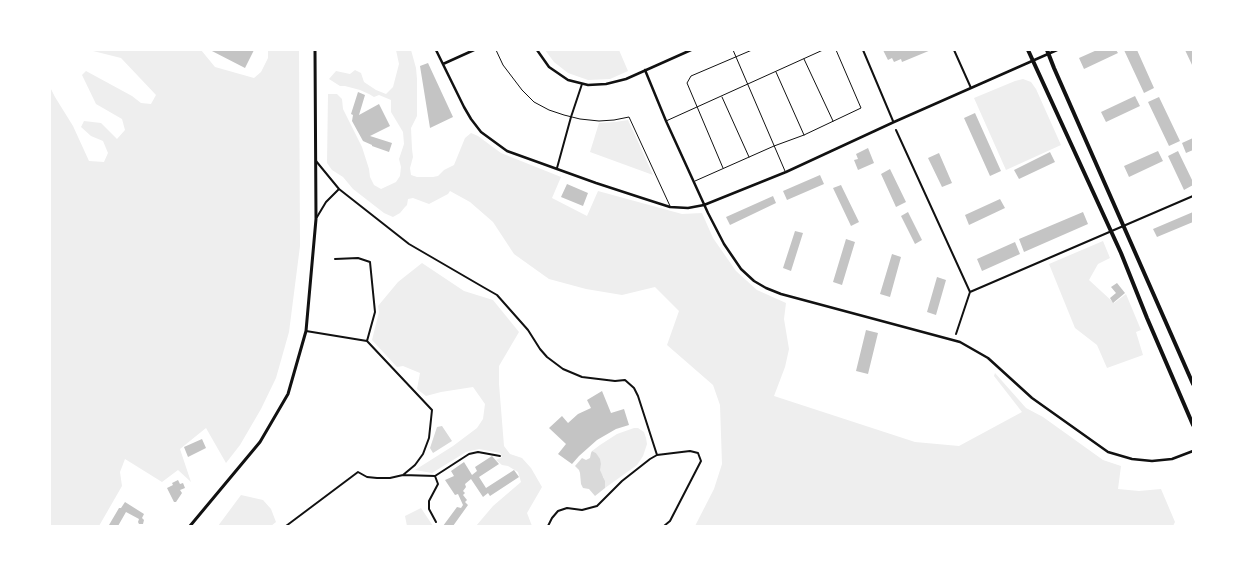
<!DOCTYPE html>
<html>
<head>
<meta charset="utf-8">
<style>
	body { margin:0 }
	#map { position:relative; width:1243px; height:576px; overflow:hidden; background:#fff; font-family:Ubuntu,sans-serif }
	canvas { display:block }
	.frame { position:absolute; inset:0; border:51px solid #fff; pointer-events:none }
</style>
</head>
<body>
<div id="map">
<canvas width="1243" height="576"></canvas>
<div class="frame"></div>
</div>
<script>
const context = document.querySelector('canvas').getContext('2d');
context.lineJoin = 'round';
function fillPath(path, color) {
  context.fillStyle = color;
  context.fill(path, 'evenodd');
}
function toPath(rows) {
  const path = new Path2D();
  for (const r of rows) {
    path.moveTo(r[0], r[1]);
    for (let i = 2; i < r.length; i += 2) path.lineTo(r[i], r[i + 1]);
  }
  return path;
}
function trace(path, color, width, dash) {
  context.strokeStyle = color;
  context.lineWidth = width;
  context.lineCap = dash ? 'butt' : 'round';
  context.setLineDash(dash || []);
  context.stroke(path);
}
fillPath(toPath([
	[89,50,201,50,215,67,254,78,261,72,268,58,268,50,299,50,300,246,289,332,276,378,261,409,240,445,226,463,206,428,180,449,191,482,178,470,162,482,125,459,120,472,122,486,99,526,50,526,50,87,55,97,73,126,89,161,104,162,108,153,103,141,91,136,81,127,84,121,101,123,117,139,125,130,122,119,96,104,82,75,86,71,132,96,141,103,151,104,156,95,121,58],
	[396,50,411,50,416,68,417,79,417,116,411,128,412,149,413,157,410,168,411,175,417,177,433,177,438,176,444,170,454,165,465,138,471,133,478,136,501,153,561,177,552,198,587,216,598,191,682,214,702,213,713,238,736,271,757,290,786,303,784,319,789,349,785,367,774,396,915,442,959,446,1022,412,994,376,995,373,1026,408,1043,417,1103,460,1121,466,1118,489,1139,491,1161,489,1175,522,1173,526,695,526,714,489,722,464,720,405,713,385,667,345,679,311,655,287,622,295,586,289,549,279,514,254,493,222,470,202,450,191,448,194,429,204,413,198,408,199,407,205,405,207,400,213,393,217,384,213,353,189,343,177,332,170,327,163,328,94,337,94,342,99,343,109,362,147,369,169,370,177,374,185,381,189,396,182,400,176,401,167,399,159,404,144,403,132,391,112,391,100,379,95,374,97,369,94,360,90,345,86,340,86,329,79,336,71,350,74,355,70,361,73,364,82,376,90,386,94,393,87,399,64],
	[545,50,619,50,628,71,610,79,588,80,568,73,554,62],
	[1023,79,1031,82,1036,89,1061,145,1006,170,974,98,1015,81],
	[628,120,635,135,653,175,590,152,599,123,615,122],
	[1103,241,1110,258,1098,264,1089,280,1114,303,1126,294,1141,330,1136,332,1143,355,1107,368,1097,345,1075,328,1049,264],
	[422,263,464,291,493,300,519,332,499,366,499,384,504,446,510,454,522,458,531,468,542,487,527,513,532,526,476,526,493,506,521,482,518,472,508,466,502,465,496,460,502,457,500,453,479,449,466,452,432,473,415,470,453,446,477,428,483,419,485,404,473,387,441,392,426,396,417,389,420,373,403,366,397,367,372,340,379,312,378,306,398,282],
	[634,428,638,428,644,432,646,438,647,444,643,456,637,465,605,488,605,484,604,478,599,470,601,464,596,453,592,451,600,445,617,434],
	[241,495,263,500,271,509,276,522,271,526,218,526],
	[421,508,433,526,407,526,405,516]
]), '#eee');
fillPath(toPath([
	[442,426,452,441,433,453,430,448,437,427],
	[592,451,596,453,600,459,601,464,600,470,605,481,605,488,595,496,589,489,583,488,581,484,580,473,579,470,575,466,582,458,586,460,590,458,591,453]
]), '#d9d9d9');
fillPath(toPath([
	[210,50,254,50,245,68],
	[883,50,931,50,902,62,901,59,894,62,892,58,888,60],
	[1097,50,1116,50,1118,53,1084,69,1079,58],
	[1124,50,1137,50,1154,88,1144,93],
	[1185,50,1193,50,1193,67],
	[428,63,453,117,430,128,420,66],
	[358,92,365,95,359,115,379,104,390,126,370,136,392,143,389,152,372,146,372,145,363,141,352,121,353,115,351,114],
	[1135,96,1140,106,1106,122,1101,112],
	[1159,97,1180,141,1169,146,1148,102],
	[975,113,1001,171,990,176,964,118],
	[1193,138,1193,150,1186,153,1182,143],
	[868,148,874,163,858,170,854,160,858,159,856,154],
	[1158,151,1163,161,1129,177,1124,166],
	[1178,151,1193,182,1193,185,1184,190,1168,156],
	[1050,152,1055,162,1019,179,1014,170],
	[939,153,952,183,942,187,928,158],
	[890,169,906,202,896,207,881,174],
	[820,175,824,184,787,200,783,191],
	[567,184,588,193,583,206,561,197],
	[841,185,859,222,851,226,833,188],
	[773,196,776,203,730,225,726,217],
	[1000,199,1005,208,969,225,965,215],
	[908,212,922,240,915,244,901,216],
	[1083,212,1088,224,1024,252,1019,239],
	[1193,212,1193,222,1157,237,1153,229],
	[795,231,803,233,791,271,783,268],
	[846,239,855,242,842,285,833,282],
	[1015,242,1020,254,982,271,977,259],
	[892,254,901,257,890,297,880,294],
	[937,277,946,280,936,315,927,312],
	[1117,283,1125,293,1113,303,1110,298,1116,293,1111,287],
	[866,330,878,333,868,374,856,371],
	[602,391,611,413,624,409,629,425,616,429,597,440,579,456,572,464,558,454,566,444,549,428,562,416,568,423,578,414,591,408,587,400],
	[202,439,206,448,188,457,184,447],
	[492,456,499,464,479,477,486,488,514,470,519,477,490,496,488,493,483,497,471,479,465,484,466,487,463,491,465,493,463,495,467,500,465,502,468,505,453,526,443,526,457,507,461,508,463,505,458,494,455,495,445,480,454,476,451,471,464,462,472,475,477,471,475,467],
	[178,480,180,484,183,483,185,488,180,490,182,493,176,502,174,502,167,488,173,485,172,483],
	[125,502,144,514,142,518,144,520,143,524,139,524,138,522,139,519,126,512,118,526,109,525,119,508,121,508]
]), '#c4c4c4');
trace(toPath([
	[496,50,503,65,522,90,534,102,549,110,564,115,580,119,599,121,614,120,629,117,670,206],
	[733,50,785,171],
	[804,59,833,121],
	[776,72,804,135],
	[722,97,749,157],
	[666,121,823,50],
	[723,168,687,83,691,76,752,50],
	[695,181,774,146,804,135,861,108,836,50]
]), '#111', 1);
trace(toPath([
	[896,130,970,292,956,334],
	[970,292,1193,196]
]), '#111', 2);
trace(toPath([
	[863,50,893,121],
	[954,50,971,88],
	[316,161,339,189,326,202,317,217],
	[557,168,571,117,582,84],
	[339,189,409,244,483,287,497,295,528,330,540,349,547,357,563,369,582,377,615,381,625,380,634,388,638,396,657,455],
	[335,259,358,258,370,262,375,312,367,341],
	[403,475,435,476,469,454,478,452,500,456],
	[435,476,438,484,429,501,429,509,436,522],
	[286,526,358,472,367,477,377,478,390,478,403,475,415,465,423,454,429,438,432,410,367,341,306,331],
	[548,526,552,518,558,511,567,508,582,510,597,506,622,481,650,459,657,455,690,451,698,453,701,461,670,521,664,526]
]), '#111', 2);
trace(toPath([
	[436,50,464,107,471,119,481,132,507,151,596,183,642,198,670,207,688,208,704,205,786,172,894,122,1057,50],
	[537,50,549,67,568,80,588,85,606,84,626,79,691,50],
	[443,64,474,50],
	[645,70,666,121,708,213,724,244,741,269,754,281,766,288,781,294,960,342,988,358,1032,398,1108,452,1132,459,1152,461,1172,459,1193,451]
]), '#111', 2.5);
trace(toPath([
	[190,526,260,442,288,394,306,331,316,219,315,50]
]), '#111', 3);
trace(toPath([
	[1028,50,1121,253,1147,318,1193,425],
	[1047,50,1054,68,1193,384]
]), '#111', 4);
</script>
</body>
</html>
